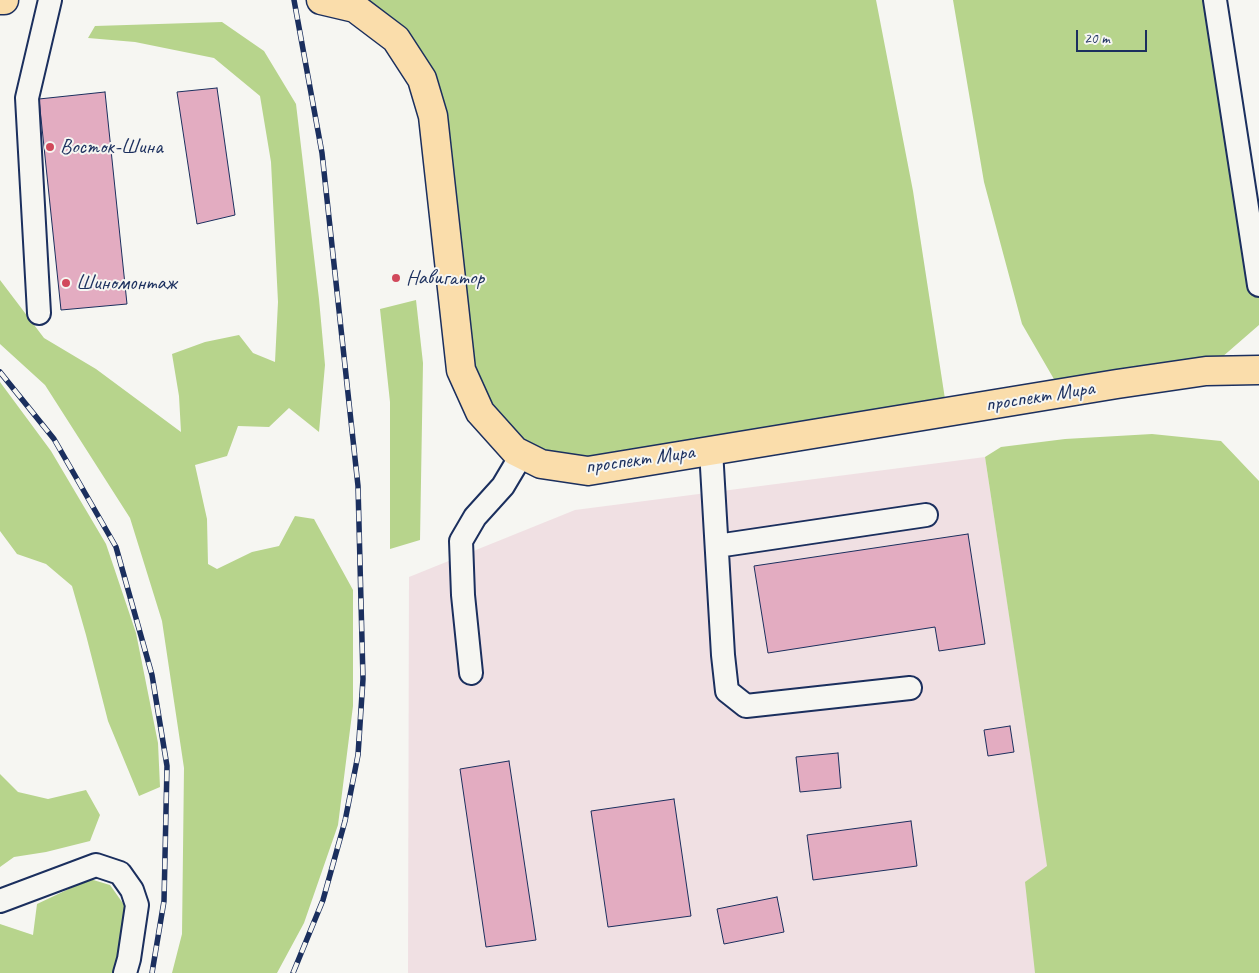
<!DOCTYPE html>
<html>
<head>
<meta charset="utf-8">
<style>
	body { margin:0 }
	#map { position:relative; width:1259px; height:973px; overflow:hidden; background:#f6f6f2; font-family:Caveat,sans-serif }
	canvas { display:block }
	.scale { position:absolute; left:1076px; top:30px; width:71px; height:22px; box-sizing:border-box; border:2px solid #1b2f5e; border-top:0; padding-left:6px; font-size:15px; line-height:18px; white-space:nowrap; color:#1b2f5e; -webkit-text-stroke:4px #f6f6f2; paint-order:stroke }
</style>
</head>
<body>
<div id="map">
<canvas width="1259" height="973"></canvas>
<div class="scale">20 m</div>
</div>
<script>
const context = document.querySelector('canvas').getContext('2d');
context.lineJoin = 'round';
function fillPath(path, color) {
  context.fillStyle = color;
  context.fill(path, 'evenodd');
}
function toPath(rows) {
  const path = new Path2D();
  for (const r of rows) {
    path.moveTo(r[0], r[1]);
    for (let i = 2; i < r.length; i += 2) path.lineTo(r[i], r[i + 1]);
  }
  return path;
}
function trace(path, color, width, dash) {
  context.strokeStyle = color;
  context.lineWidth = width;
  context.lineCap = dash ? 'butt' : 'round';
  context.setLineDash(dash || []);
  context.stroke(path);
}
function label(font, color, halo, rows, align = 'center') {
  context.font = font + ' Caveat,sans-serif';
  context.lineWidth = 4;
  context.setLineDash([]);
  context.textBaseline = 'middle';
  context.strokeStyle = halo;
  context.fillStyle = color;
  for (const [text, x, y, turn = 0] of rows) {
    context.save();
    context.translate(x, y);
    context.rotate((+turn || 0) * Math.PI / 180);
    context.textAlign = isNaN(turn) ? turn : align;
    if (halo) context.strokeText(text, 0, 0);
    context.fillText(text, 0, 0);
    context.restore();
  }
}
fillPath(toPath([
	[985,457,1064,973,408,973,409,577,575,510]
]), '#f0e0e3');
fillPath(toPath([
	[350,0,876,0,913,191,947,412,541,464,480,412,422,79],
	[953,0,1215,0,1259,285,1259,325,1206,371,1062,393,1022,324,984,182],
	[222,22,264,51,296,104,319,299,325,365,319,432,289,408,269,427,238,426,227,456,195,465,207,519,208,564,217,569,252,552,279,546,295,516,314,519,353,590,353,706,338,825,304,923,277,973,172,973,182,934,184,768,162,621,130,518,45,385,0,344,0,280,44,338,96,369,181,432,179,396,172,354,205,342,239,335,253,353,275,362,278,302,271,162,260,96,214,58,135,42,88,38,95,26],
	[416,300,423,363,420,540,390,549,390,402,380,309],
	[0,382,51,451,106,544,136,633,158,743,160,787,139,796,108,721,86,635,72,586,46,564,17,554,0,531],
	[1152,434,1221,441,1259,481,1259,973,1035,973,1025,882,1047,866,985,457,1001,447,1065,439],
	[0,774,18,792,48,799,86,790,100,815,90,841,46,852,14,857,0,867],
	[90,879,110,885,127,909,121,946,113,973,0,973,0,924,33,935,37,904]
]), '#b7d48c');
const building = toPath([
	[217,88,235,215,197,224,177,92,217,88],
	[105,92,127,304,61,310,39,99,105,92],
	[968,534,985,644,939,651,935,627,768,653,754,566,968,534],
	[1010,726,1014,752,988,756,984,730,1010,726],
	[838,753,841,788,800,792,796,757,838,753],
	[509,761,536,940,486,947,460,769,509,761],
	[674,799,691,916,608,927,591,811,674,799],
	[911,821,917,866,813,880,807,835,911,821],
	[777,897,784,932,724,944,717,909,777,897]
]);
fillPath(building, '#e3acc1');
trace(building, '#1b2f5e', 1);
const minor = toPath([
	[1215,0,1259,285],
	[39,313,27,98,50,0],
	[711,450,723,655,727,691,746,706,910,688],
	[717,546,926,515],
	[471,673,463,595,461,541,475,517,503,486,522,454],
	[0,901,96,865,120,873,132,890,137,905,129,959,125,973]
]);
const major = toPath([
	[0,0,4,0],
	[321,0,355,8,396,39,422,79,433,116,461,370,480,412,515,451,541,464,588,471,1117,384,1206,371,1259,370]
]);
trace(minor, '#1b2f5e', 26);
trace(major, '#1b2f5e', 31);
trace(minor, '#f6f6f2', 22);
trace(major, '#faddab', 28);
const rail = toPath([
	[0,372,54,439,116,547,152,675,167,766,164,901,152,973],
	[293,973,323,900,345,821,358,755,363,679,358,486,322,153,294,0]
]);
trace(rail, '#1b2f5e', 5.5);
trace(rail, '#f6f6f2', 4, [11]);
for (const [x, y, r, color] of [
	[50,147,5,"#d1495b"],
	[396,278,5,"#d1495b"],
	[66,283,5,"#d1495b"]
]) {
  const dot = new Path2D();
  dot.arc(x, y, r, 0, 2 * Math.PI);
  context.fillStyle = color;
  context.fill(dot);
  trace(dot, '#f6f6f2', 2);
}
label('21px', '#1b2f5e', '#f6f6f2', [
	["Восток-Шина",60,147],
	["Навигатор",406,278],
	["Шиномонтаж",76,283]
], 'left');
label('21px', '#1b2f5e', '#f6f6f2', [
	["проспект Мира",1040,397,-9],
	["проспект Мира",640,460,-8]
]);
</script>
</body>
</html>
